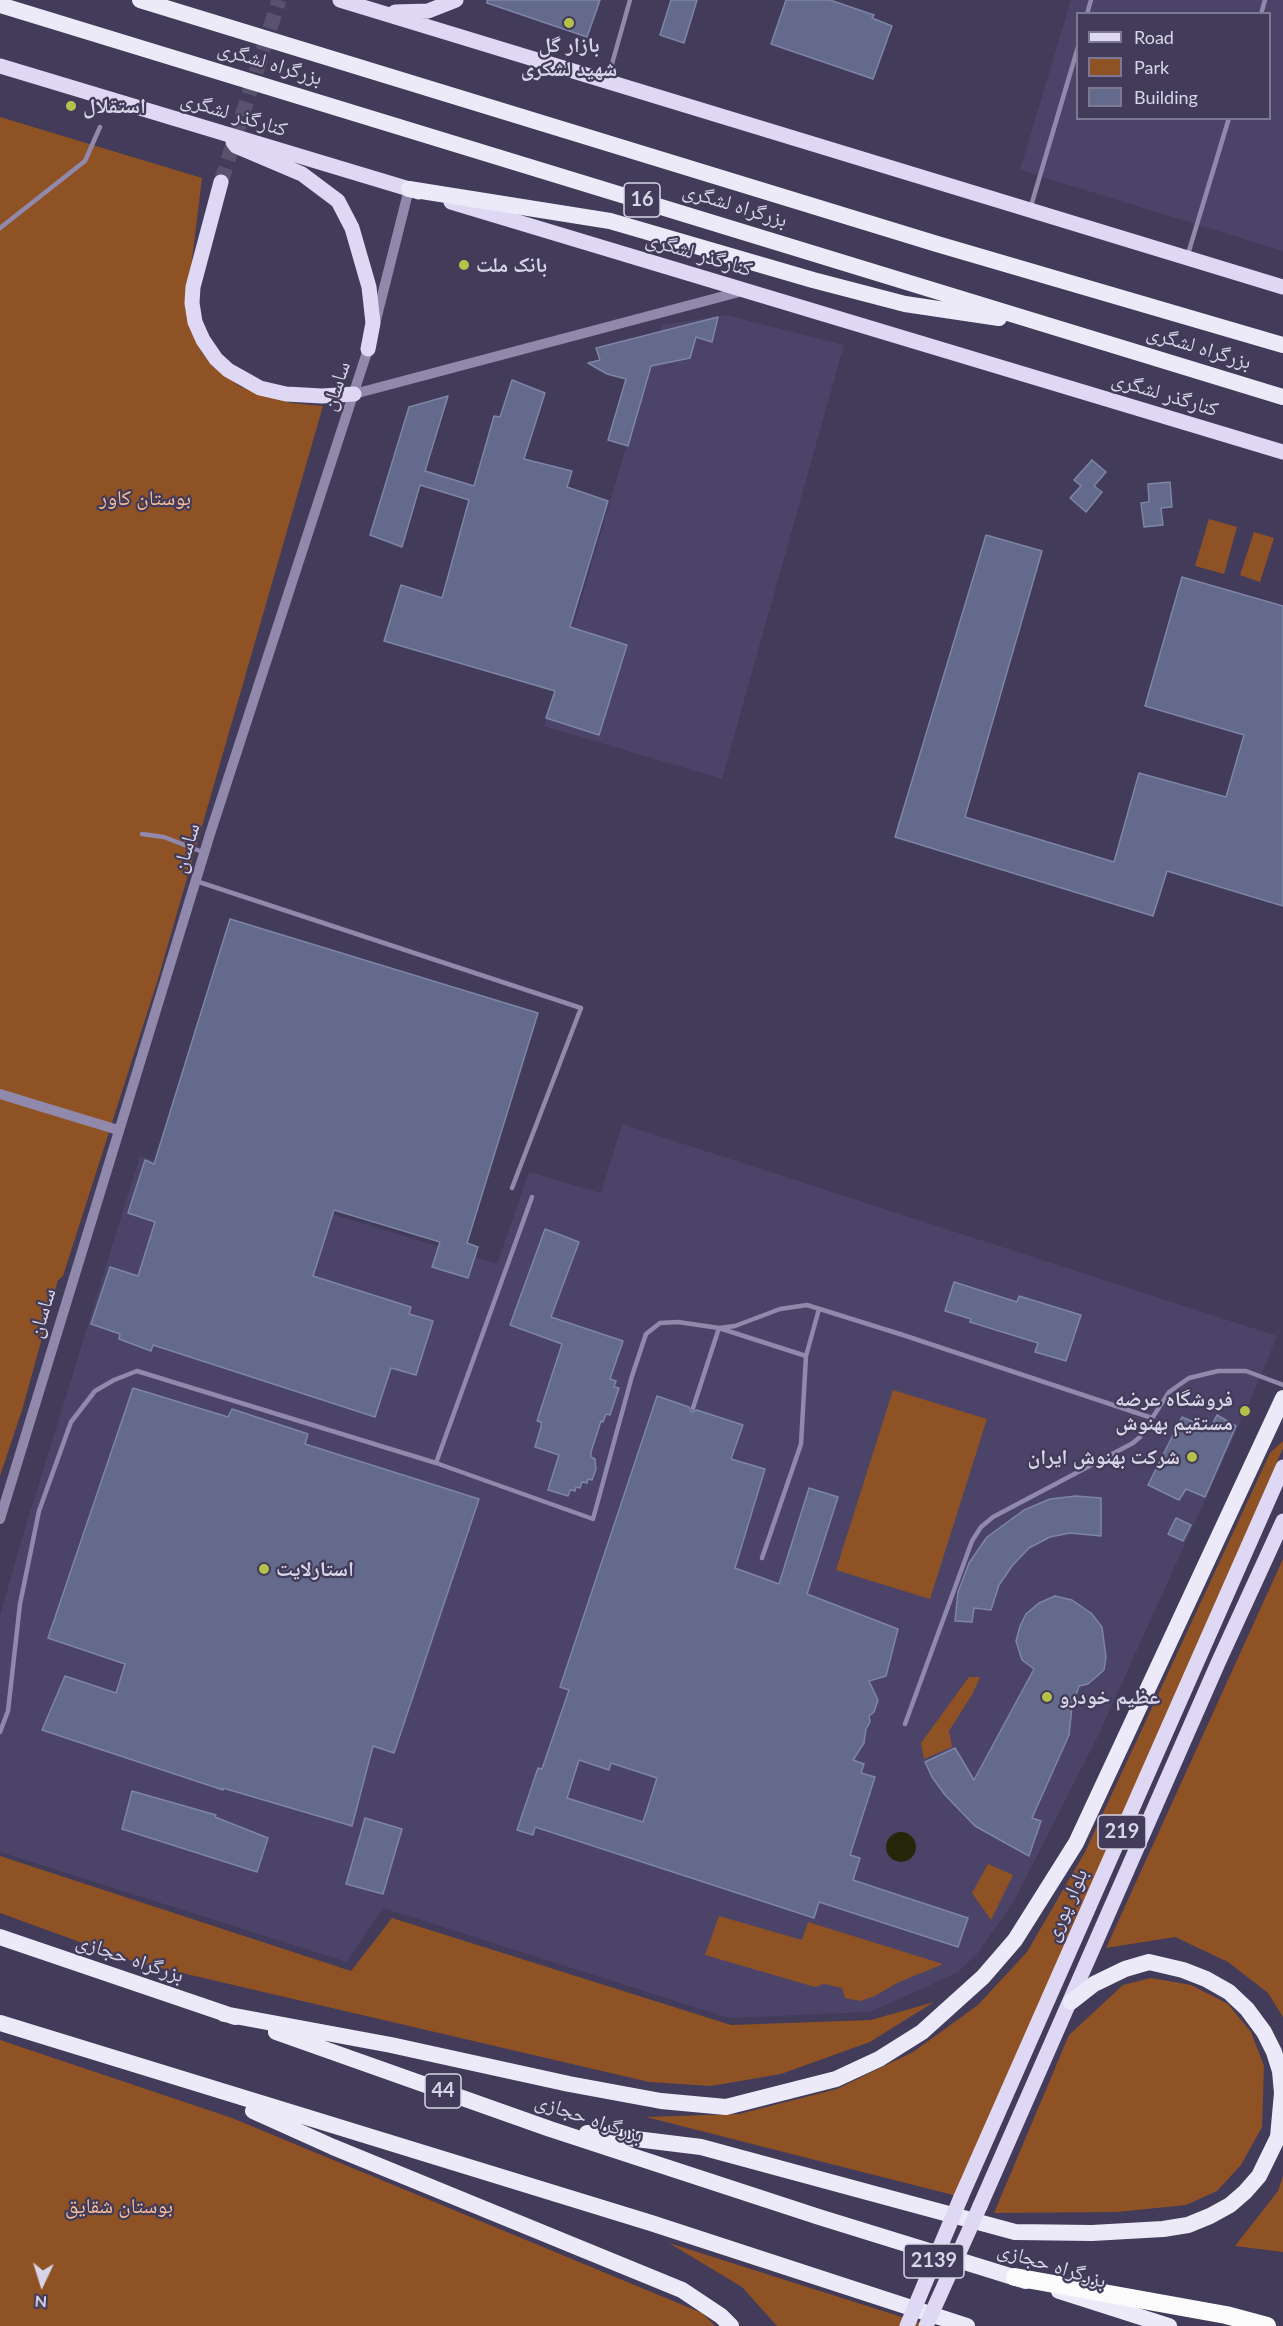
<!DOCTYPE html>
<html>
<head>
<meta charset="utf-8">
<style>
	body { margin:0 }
	#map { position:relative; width:1283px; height:2326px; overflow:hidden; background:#423b59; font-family:Lato,sans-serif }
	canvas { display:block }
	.legend { position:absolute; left:1076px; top:12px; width:195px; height:108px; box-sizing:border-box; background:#423b59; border:2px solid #7e7992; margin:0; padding:8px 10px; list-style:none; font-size:18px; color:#d8d5e8 }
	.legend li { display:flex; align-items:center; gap:12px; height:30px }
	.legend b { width:30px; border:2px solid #7e7992 }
	.north { position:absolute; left:12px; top:2254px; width:60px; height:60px; -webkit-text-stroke:4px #423b59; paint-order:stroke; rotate:184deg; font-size:16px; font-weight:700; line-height:24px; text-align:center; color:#d8d5e8 }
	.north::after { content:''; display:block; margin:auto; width:21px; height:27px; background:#d8d5e8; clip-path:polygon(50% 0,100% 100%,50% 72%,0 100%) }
</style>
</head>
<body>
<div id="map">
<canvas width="1283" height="2326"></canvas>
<ul class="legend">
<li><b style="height:8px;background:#ded8f4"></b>Road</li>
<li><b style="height:16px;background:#8f5225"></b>Park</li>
<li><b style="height:16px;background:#636a8b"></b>Building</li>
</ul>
<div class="north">N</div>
</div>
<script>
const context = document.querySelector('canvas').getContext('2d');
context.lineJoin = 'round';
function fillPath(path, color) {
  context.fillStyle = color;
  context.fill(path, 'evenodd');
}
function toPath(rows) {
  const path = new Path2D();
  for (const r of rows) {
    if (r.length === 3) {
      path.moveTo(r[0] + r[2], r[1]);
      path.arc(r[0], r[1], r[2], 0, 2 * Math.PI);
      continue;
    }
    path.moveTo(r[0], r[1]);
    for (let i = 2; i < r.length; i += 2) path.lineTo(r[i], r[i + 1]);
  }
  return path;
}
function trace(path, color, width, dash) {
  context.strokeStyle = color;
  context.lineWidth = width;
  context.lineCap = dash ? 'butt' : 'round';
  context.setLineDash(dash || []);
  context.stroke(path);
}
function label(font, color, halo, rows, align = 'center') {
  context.font = font + ' Lato,"Noto Naskh Arabic",sans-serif';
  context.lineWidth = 4.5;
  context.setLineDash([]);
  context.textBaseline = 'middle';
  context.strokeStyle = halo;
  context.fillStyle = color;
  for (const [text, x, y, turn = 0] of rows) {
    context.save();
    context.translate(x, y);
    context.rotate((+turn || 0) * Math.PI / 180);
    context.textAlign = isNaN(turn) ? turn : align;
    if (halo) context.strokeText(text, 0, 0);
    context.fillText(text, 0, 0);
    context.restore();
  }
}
fillPath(toPath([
	[1071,0,1283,0,1283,251,1020,170],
	[1078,14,1270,14,1270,118,1078,118],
	[726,315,844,345,722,779,544,726,662,325],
	[622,1124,1277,1336,1256,1388,1097,1738,1014,1901,977,1954,957,1973,870,2012,729,2018,383,1908,347,1962,0,1852,0,1616,20,1545,140,1156,497,1264,529,1172,601,1193]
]), '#4c4368');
fillPath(toPath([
	[0,117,202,178,190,276,194,335,201,351,212,366,241,387,291,403,323,406,158,979,63,1276,58,1280,23,1407,0,1476],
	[1209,519,1237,527,1224,574,1195,566],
	[1254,532,1274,538,1260,582,1240,575],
	[893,1390,987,1419,930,1599,836,1570],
	[1283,1441,1283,1448,957,2196,646,2117,739,2114,837,2089,913,2052,978,2005,1027,1952,1085,1852,1270,1453],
	[1283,1559,1283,2017,1268,1993,1228,1962,1175,1937,1106,1948],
	[969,1677,980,1677,973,1693,949,1731,952,1747,924,1759,921,1743],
	[0,1856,351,1971,392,1918,731,2025,871,2020,934,2002,870,2042,781,2074,711,2086,649,2082,135,1962,0,1913],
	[988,1864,1013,1875,991,1920,972,1893],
	[719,1916,802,1940,808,1922,943,1964,897,1983,875,1996,860,2001,845,1998,842,1988,824,1984,815,1987,705,1955],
	[1151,1978,1191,1985,1228,2004,1251,2032,1264,2066,1262,2127,1241,2165,1217,2191,1186,2205,1117,2212,994,2213,1069,2035,1123,1985],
	[0,2040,232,2118,702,2313,715,2326,0,2326],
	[1283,2176,1283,2252,1235,2246,1278,2191],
	[669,2243,930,2326,777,2326,742,2287]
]), '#8f5225');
fillPath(toPath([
	[901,1847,15]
]), '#25270b');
const building = toPath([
	[487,0,600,0,587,37,487,3,487,0],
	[671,0,697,0,684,43,660,35,671,0],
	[786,0,830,0,874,15,872,18,892,26,873,79,771,44,786,0],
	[718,317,712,342,696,337,690,358,651,366,628,446,608,440,626,379,607,374,588,363,600,360,596,348,718,317],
	[512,380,545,393,524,459,572,471,567,487,608,501,570,627,627,645,599,735,546,718,555,691,384,641,401,585,442,598,469,500,420,485,402,547,370,535,409,407,448,396,425,471,474,486,494,416,500,417,512,380],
	[1092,460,1106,472,1094,486,1102,492,1086,512,1070,498,1081,486,1074,480,1092,460],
	[1170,482,1172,507,1161,508,1163,525,1144,527,1141,503,1149,502,1148,484,1170,482],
	[986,535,1042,551,965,817,1114,862,1139,773,1226,797,1244,735,1145,706,1182,577,1283,606,1283,906,1167,871,1153,916,895,837,986,535],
	[230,919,538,1013,467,1243,478,1247,468,1278,432,1267,440,1242,334,1210,313,1276,411,1307,409,1314,433,1321,416,1375,391,1368,375,1417,153,1345,151,1351,119,1339,120,1334,91,1324,110,1267,138,1276,155,1222,128,1213,145,1160,154,1164,230,919],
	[545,1229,579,1242,551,1317,623,1341,610,1379,616,1381,614,1387,619,1388,610,1415,606,1414,603,1422,601,1421,591,1452,591,1457,595,1459,596,1469,592,1480,588,1479,587,1483,582,1482,580,1488,576,1487,575,1491,570,1490,568,1496,548,1490,559,1455,535,1447,541,1427,541,1422,537,1421,562,1344,510,1325,545,1229],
	[954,1282,1017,1302,1019,1296,1081,1315,1066,1361,1035,1352,1038,1343,970,1322,971,1319,945,1311,954,1282],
	[133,1388,228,1417,232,1409,308,1434,305,1444,479,1499,394,1753,373,1746,352,1826,223,1788,223,1790,42,1730,65,1676,116,1693,125,1664,48,1638,133,1388],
	[657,1396,689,1407,691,1412,697,1410,743,1425,731,1459,765,1469,735,1568,779,1584,809,1488,838,1497,807,1594,898,1629,886,1676,869,1681,878,1700,874,1712,869,1716,870,1722,866,1729,864,1743,853,1760,864,1764,861,1773,875,1777,850,1855,860,1858,853,1880,968,1918,958,1947,819,1902,814,1918,535,1827,533,1835,517,1830,538,1768,542,1769,569,1690,560,1687,657,1396],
	[579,1760,609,1770,611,1763,657,1778,643,1822,567,1798,579,1760],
	[1217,1415,1236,1426,1205,1497,1186,1489,1179,1500,1148,1485,1182,1417,1210,1429,1217,1415],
	[1076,1496,1101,1498,1101,1536,1070,1533,1050,1537,1029,1548,1012,1566,999,1585,991,1610,974,1608,972,1622,955,1621,958,1592,969,1563,987,1537,1024,1510,1050,1499,1076,1496],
	[1176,1518,1191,1525,1183,1541,1168,1534,1176,1518],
	[1055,1596,1072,1600,1091,1613,1102,1627,1106,1657,1104,1670,1088,1684,1079,1686,1072,1707,1069,1735,1032,1818,1041,1821,1029,1856,975,1826,945,1795,932,1777,925,1762,955,1748,974,1780,1034,1669,1022,1660,1016,1641,1020,1626,1026,1614,1039,1603,1055,1596],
	[132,1791,216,1815,215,1817,268,1838,257,1872,122,1829,132,1791],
	[365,1818,402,1829,383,1894,346,1884,365,1818]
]);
fillPath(building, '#636a8b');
trace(building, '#7e85a7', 1.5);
trace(toPath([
	[221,182,279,0]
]), '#58526e', 15, [15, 8]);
trace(toPath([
	[1087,14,1091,0],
	[1261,14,1265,0],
	[608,78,630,0],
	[1031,206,1078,47],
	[0,228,85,161,100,127],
	[1188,254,1229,118],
	[142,834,164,837,205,853],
	[196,881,581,1008,512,1188],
	[693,1408,719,1328,735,1326,780,1309,807,1305,903,1335,1152,1418],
	[436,1463,532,1197],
	[762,1558,801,1444,806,1356,819,1309],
	[905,1724,972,1541,981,1527,993,1517,1133,1443,1140,1437,1169,1392,1189,1378,1218,1371,1246,1371,1283,1385],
	[0,1732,8,1711,20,1604,39,1511,71,1422,95,1391,114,1380,137,1371,436,1463,593,1519,632,1376,646,1334,660,1323,678,1322,719,1328,806,1356]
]), '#9189ac', 4.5);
trace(toPath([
	[376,320,409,189],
	[354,394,743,291],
	[0,1094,118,1130],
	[0,1519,210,834,370,343]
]), '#9189ac', 10);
trace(toPath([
	[340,0,1283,287],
	[395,12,428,11,456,0],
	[0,66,419,192],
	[233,142,236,146,302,174,338,201,352,228,369,287,373,323,368,349],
	[221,182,193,287,192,303,195,322,203,340,216,359,228,370,260,388,286,394,322,396,354,394],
	[451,202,1283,452],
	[961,2197,1283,1467],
	[980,2206,1218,1663,1283,1521]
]), '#ded8f4', 15);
trace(toPath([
	[140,0,937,244,1283,345],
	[0,5,1283,397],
	[409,189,610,221,813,280,905,304,999,318],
	[0,1937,235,2017],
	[224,2014,391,2045,569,2084,661,2101,726,2107,836,2079,879,2059,922,2032,983,1977,1015,1940,1076,1843,1283,1398],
	[0,2023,651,2223,967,2326],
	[276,2032,550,2129,819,2217,1026,2281],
	[253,2111,333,2147,682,2290,721,2316,731,2326],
	[587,2133,701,2147,1015,2232,1092,2233,1163,2229,1188,2225,1210,2216,1230,2205,1245,2192,1259,2176,1278,2137,1282,2093,1280,2071,1274,2052,1264,2032,1247,2009,1229,1992,1206,1979,1183,1970,1149,1962,1125,1969,1094,1984,1071,2002],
	[1059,2291,1169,2326]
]), '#eceaf8', 16);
trace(toPath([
	[1015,2277,1226,2315,1267,2326]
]), '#fbfbfb', 18);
trace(toPath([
	[907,2326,961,2197],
	[926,2326,980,2206]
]), '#ded8f4', 15);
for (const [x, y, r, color] of [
	[569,23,6,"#b6c149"],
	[71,106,6,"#b6c149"],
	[464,265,6,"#b6c149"],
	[1245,1411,6,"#b6c149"],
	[1192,1457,6,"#b6c149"],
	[264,1569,6,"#b6c149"],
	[1047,1697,6,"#b6c149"]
]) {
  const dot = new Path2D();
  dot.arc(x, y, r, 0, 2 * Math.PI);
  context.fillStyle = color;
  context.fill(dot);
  trace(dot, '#423b59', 2);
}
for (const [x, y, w] of [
	[642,200,36],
	[1122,1832,48],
	[443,2091,36],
	[934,2261,60]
]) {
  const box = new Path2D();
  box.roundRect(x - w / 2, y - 17, w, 34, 4.5);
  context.fillStyle = '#423b59';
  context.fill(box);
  trace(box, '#d8d5e8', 1.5);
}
label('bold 20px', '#d8d5e8', null, [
	["16",642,200],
	["219",1122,1832],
	["44",443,2091],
	["2139",934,2261]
]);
label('bold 21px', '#d8d5e8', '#423b59', [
	["بازار گل",569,45,"center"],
	["شهید لشکری",569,69,"center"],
	["استقلال",83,106],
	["بانک ملت",476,265],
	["فروشگاه عرضه",1233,1399,"right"],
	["مستقیم بهنوش",1233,1423,"right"],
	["شرکت بهنوش ایران",1180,1457,"right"],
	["استارلایت",276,1569],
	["عظیم خودرو",1059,1697]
], 'left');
label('21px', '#d8d5e8', '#423b59', [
	["بزرگراه لشگری",270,63,17],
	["کنارگذر لشگری",234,114,17],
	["بزرگراه لشگری",735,205,17],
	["کنارگذر لشگری",699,254,17],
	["بزرگراه لشگری",1199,347,17],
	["ساسان",336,386,-72],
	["کنارگذر لشگری",1165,394,17],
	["ساسان",186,848,-73],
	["ساسان",42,1313,-73],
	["بلوار پوری",1066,1905,-66],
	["بزرگراه حجازی",130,1958,19],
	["بزرگراه حجازی",589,2118,19],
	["بزرگراه حجازی",1052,2265,17]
]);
label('21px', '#fabf98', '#423b59', [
	["بوستان کاور",145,498],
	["بوستان شقایق",119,2206]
]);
</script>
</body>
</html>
